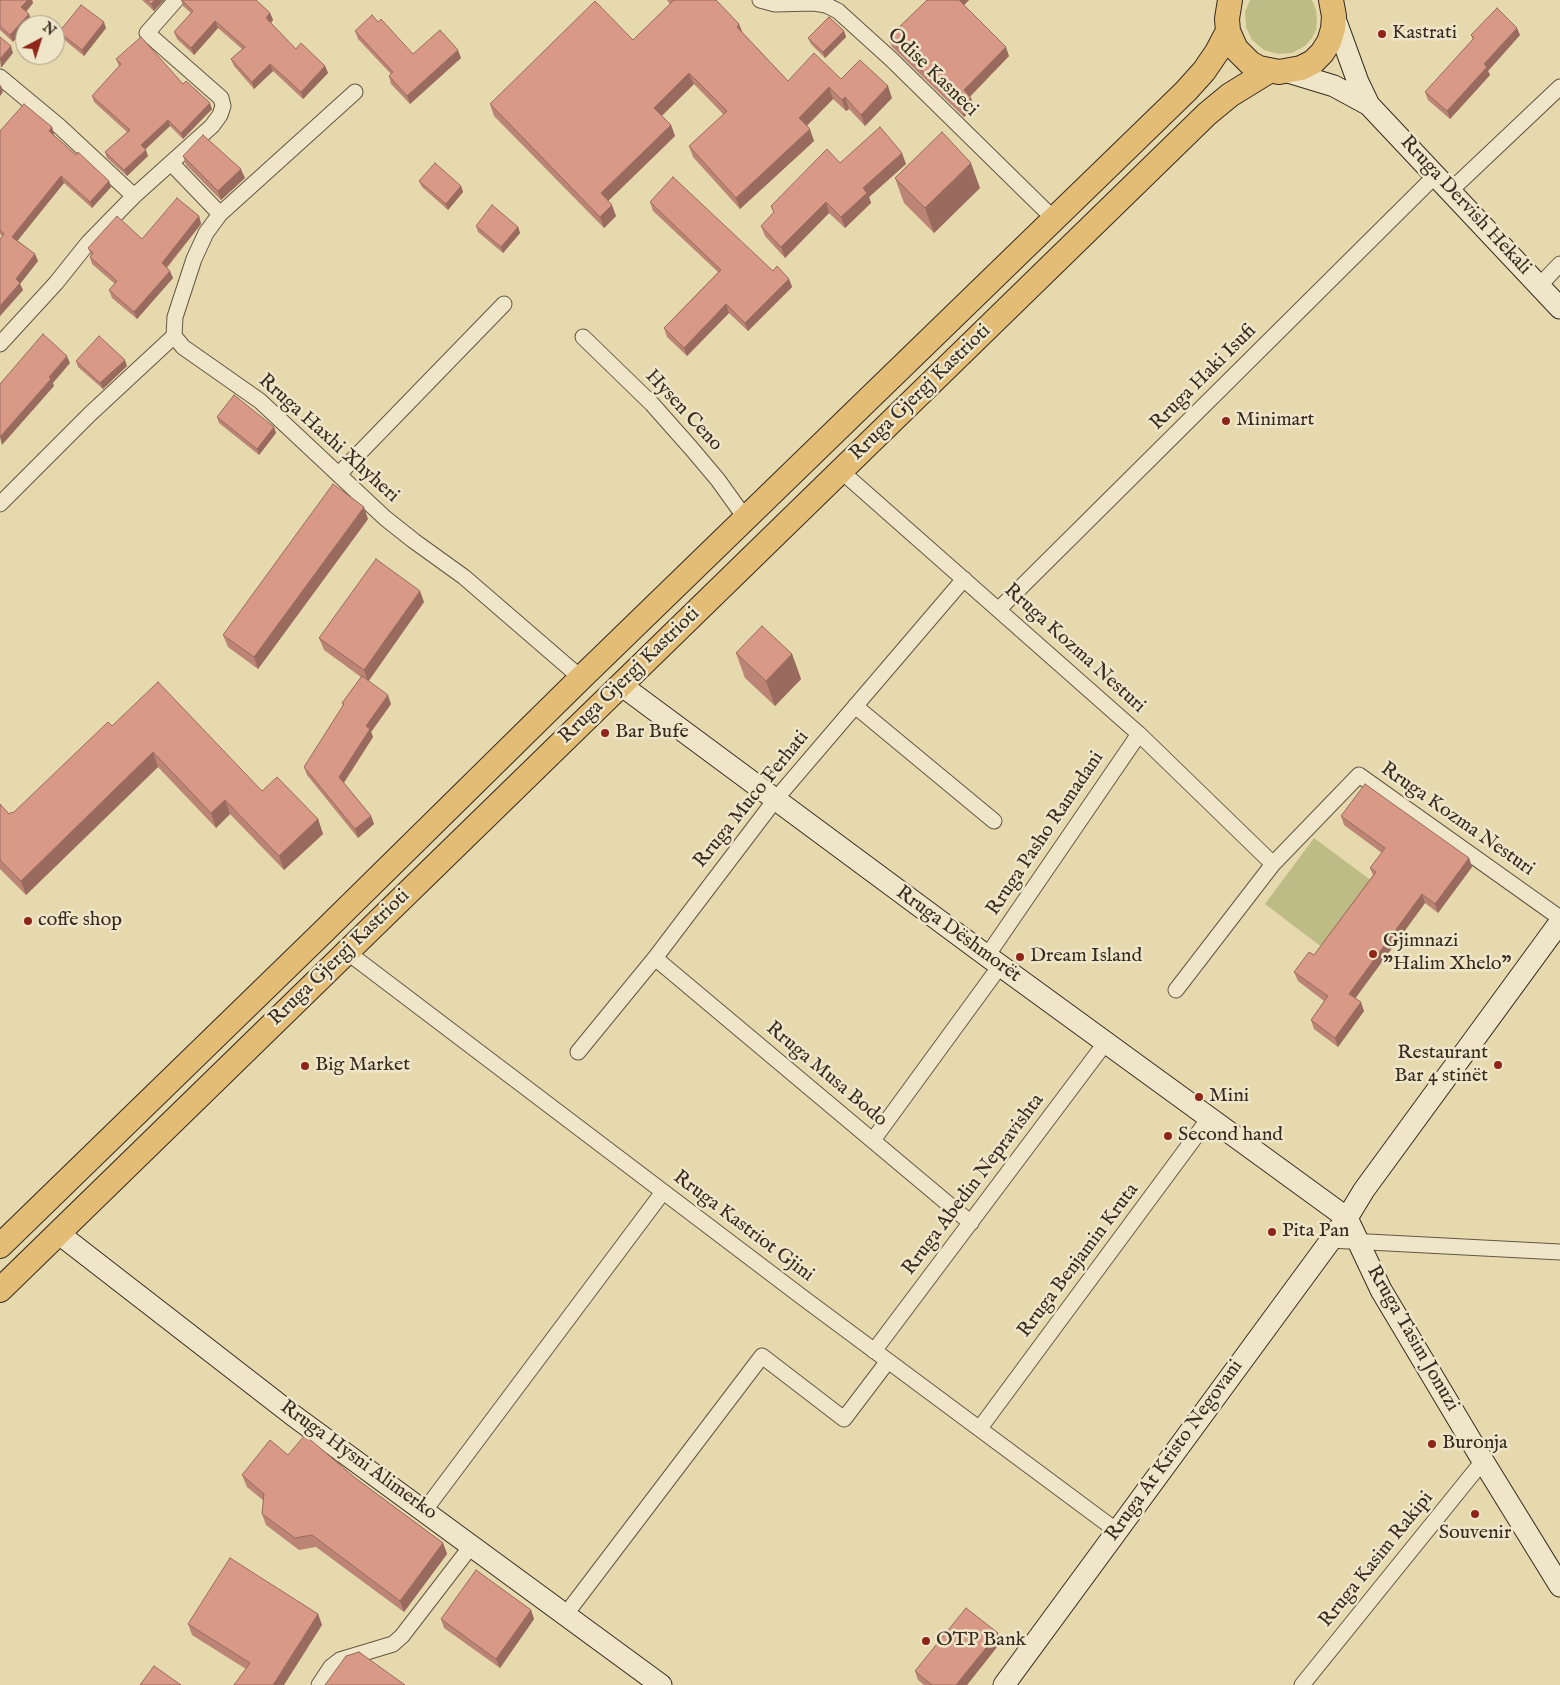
<!DOCTYPE html>
<html>
<head>
<meta charset="utf-8">
<style>
	body { margin:0 }
	#map { position:relative; width:1560px; height:1685px; overflow:hidden; background:#e6d9ad; font-family:"IM FELL English",serif }
	canvas { display:block }
	.north { position:absolute; left:15px; top:15px; width:50px; height:50px; box-sizing:border-box; background:#efe6ca; border:1px solid #a69b86; border-radius:50%; rotate:40deg; font-size:14px; font-weight:700; line-height:20px; text-align:center; color:#382b20 }
	.north::after { content:''; display:block; margin:auto; width:18px; height:22px; background:#8f2418; clip-path:polygon(50% 0,100% 100%,50% 72%,0 100%) }
</style>
</head>
<body>
<div id="map">
<canvas width="1560" height="1685"></canvas>
<div class="north">N</div>
</div>
<script>
const context = document.querySelector('canvas').getContext('2d');
context.lineJoin = 'round';
function fillPath(path, color) {
  context.fillStyle = color;
  context.fill(path, 'evenodd');
}
function toPath(rows) {
  const path = new Path2D();
  for (const r of rows) {
    path.moveTo(r[0], r[1]);
    for (let i = 2; i < r.length; i += 2) path.lineTo(r[i], r[i + 1]);
  }
  return path;
}
function trace(path, color, width, dash) {
  context.strokeStyle = color;
  context.lineWidth = width;
  context.lineCap = dash ? 'butt' : 'round';
  context.setLineDash(dash || []);
  context.stroke(path);
}
function label(font, color, halo, rows, align = 'center') {
  context.font = font + ' "IM FELL English",serif';
  context.lineWidth = 5;
  context.setLineDash([]);
  context.textBaseline = 'middle';
  context.strokeStyle = halo;
  context.fillStyle = color;
  for (const [text, x, y, turn = 0] of rows) {
    context.save();
    context.translate(x, y);
    context.rotate((+turn || 0) * Math.PI / 180);
    context.textAlign = isNaN(turn) ? turn : align;
    if (halo) context.strokeText(text, 0, 0);
    context.fillText(text, 0, 0);
    context.restore();
  }
}
fillPath(toPath([
	[1250,0,1312,0,1316,10,1317,20,1316,30,1312,38,1305,46,1292,53,1278,54,1264,50,1252,40,1246,27,1245,12],
	[1314,838,1372,881,1323,948,1265,904]
]), '#bdbc84');
const street = toPath([
	[760,0,775,4,814,3,826,5,838,11,891,59,1055,220],
	[0,77,59,126,134,196],
	[355,92,220,214,206,233,194,259,175,317,174,336,183,347,260,401,385,518,414,541,464,577,581,678],
	[172,164,220,214],
	[1450,191,1560,87],
	[1539,286,1560,264],
	[583,337,652,404,691,448,718,480,746,519],
	[0,344,56,283,88,243,134,196,212,126,220,115,223,106,221,98,147,33,176,0],
	[841,471,1139,734,1273,864],
	[339,474,504,304],
	[0,504,90,414,174,336],
	[999,609,1436,175],
	[855,706,994,821],
	[347,952,802,1297,1117,1531],
	[987,956,1139,734],
	[655,958,971,1223],
	[1176,990,1273,864,1359,775,1560,918],
	[578,1052,655,958,775,800,964,579],
	[873,1140,1000,966],
	[1330,1240,1560,1252],
	[874,1351,1106,1042],
	[980,1428,1210,1117],
	[425,1510,663,1192],
	[566,1614,762,1356,844,1419,888,1361],
	[319,1685,331,1667,340,1660,393,1644,402,1636,472,1545],
	[1302,1685,1483,1461]
]);
const secondary = toPath([
	[1334,16,1358,82,1369,105,1560,308],
	[1288,72,1334,86,1369,105],
	[621,685,987,956,1347,1218,1381,1290,1483,1461,1560,1586],
	[58,1233,294,1416,661,1685],
	[1004,1685,1347,1218,1364,1190,1560,922]
]);
const primary = toPath([
	[1230,0,1227,19,1228,31,1236,49,1250,63,1259,68,1279,72,1301,68,1313,62,1322,53,1329,42,1333,29,1334,16,1331,0],
	[0,1246,323,932,581,678,1186,91,1204,71,1217,52,1228,31],
	[0,1290,1207,114,1230,95,1269,71]
]);
trace(street, '#645643', 17);
trace(secondary, '#382b20', 23);
trace(primary, '#382b20', 26);
trace(street, '#efe6ca', 15);
trace(secondary, '#efe6ca', 21);
trace(primary, '#e3bc76', 24);
fillPath(toPath([
	[0,0,32,0,33,3,26,12,29,14,31,21,27,25,25,25,25,28,13,42,0,30],
	[142,0,164,0,154,11],
	[181,0,256,0,270,13,273,20,271,23,296,49,325,66,328,73,303,99,273,71,254,89,234,66,231,59,242,49,218,28,194,55,177,39,174,32,191,13,183,6],
	[667,0,716,0,743,33,788,81,841,79,892,98,865,126,849,109,846,111,833,99,807,126,814,141,740,209,693,157,689,146,724,115,694,84,662,116,671,125,675,136,608,201,616,216,604,228,494,116,490,104,633,40,670,4],
	[927,0,969,0,964,5,1009,56,970,97,971,98,974,107,964,117,892,47,888,38],
	[378,22,413,54,461,58,410,104,391,84,389,76,391,74,358,39,355,31],
	[106,28,84,56,62,38,59,32],
	[844,31,846,37,825,58,811,44,808,38],
	[1471,35,1520,35,1488,71,1490,75,1450,119,1428,100,1425,92,1473,40],
	[116,59,183,84,212,109,183,139,170,126,145,150,148,156,127,176,107,158,105,152,127,132,94,102,92,96,119,66],
	[52,127,54,134,54,135,76,155,109,181,111,187,92,208,64,183,17,240,35,254,38,261,20,284,23,290,0,316,0,239,2,236,0,234,0,131],
	[183,156,245,178,221,200,186,165],
	[840,163,906,164,869,197,871,203,845,228,829,213,785,258,765,236,761,226,774,213,771,206],
	[895,178,980,188,934,233,904,203],
	[419,181,461,186,463,192,448,210,422,187],
	[650,202,773,271,789,279,792,287,748,331,729,313,687,356,667,337,664,328,718,272,653,211],
	[199,216,201,224,167,268,173,278,137,319,112,298,109,290,115,284,92,264,90,257,91,255,88,248,142,239],
	[476,226,518,227,520,233,503,253,478,232],
	[76,361,127,366,103,389,78,367],
	[217,417,274,427,276,433,259,455,219,423],
	[368,519,258,669,228,647,223,635],
	[424,602,368,681,391,704,371,732,373,737,344,783,371,816,374,824,358,838,307,775,304,767,343,706,342,703,361,677,324,650,319,638],
	[736,653,792,654,801,679,775,706,745,678],
	[112,726,262,791,318,819,323,834,284,870,230,814,216,828,158,767,26,895,0,869,0,804,9,814,13,813],
	[1341,816,1469,858,1472,867,1438,913,1425,903,1355,998,1364,1011,1338,1047,1314,1029,1311,1020,1324,1001,1298,981,1294,972,1314,955,1373,875,1370,868,1382,853,1344,825],
	[288,1455,354,1477,443,1543,447,1554,404,1612,316,1547,299,1550,266,1525,262,1514,264,1501,247,1487,242,1475],
	[531,1610,534,1619,500,1668,444,1628,441,1619],
	[318,1614,322,1625,246,1669,192,1635,188,1624],
	[1001,1642,967,1685,924,1685,918,1680,915,1671]
]), '#bb8474');
fillPath(toPath([
	[28,0,32,0,33,3,24,14,21,7],
	[155,0,164,0,154,11,151,4],
	[958,0,969,0,961,8],
	[270,13,273,20,269,25,266,18],
	[29,14,31,21,27,25,25,25,25,28,13,42,10,35],
	[215,21,218,28,194,55,191,48],
	[104,22,106,28,84,56,82,50],
	[739,24,744,36,737,27],
	[1517,28,1520,35,1488,71,1490,75,1450,119,1447,111,1484,64],
	[844,31,846,37,825,58,823,52],
	[11,46,13,53,1,68,0,59],
	[1006,47,1009,56,967,99,964,90],
	[458,50,461,58,410,104,407,96],
	[270,64,273,71,254,89,252,82],
	[325,66,328,73,303,99,301,92],
	[689,73,694,84,658,119,654,108],
	[1,85,3,92,0,96,0,86],
	[888,86,892,98,865,126,861,115],
	[829,87,833,99,803,129,799,118],
	[845,97,849,109,846,111,842,100],
	[971,98,974,107,964,117,961,108],
	[210,103,212,109,183,139,181,133],
	[168,120,170,126,143,151,141,145],
	[671,125,675,136,605,204,601,193],
	[52,127,54,134,51,138,49,131],
	[810,129,814,141,740,209,736,198],
	[146,150,148,156,127,176,124,170],
	[902,153,906,164,869,197,871,203,845,228,841,217,863,188],
	[971,163,980,188,934,233,925,208],
	[241,169,245,178,221,200,218,191],
	[61,176,64,183,15,244,12,237],
	[109,181,111,187,92,208,90,202],
	[461,186,463,192,448,210,446,204],
	[826,202,829,213,785,258,781,247],
	[612,205,616,216,604,228,600,217],
	[199,216,201,224,164,270,162,263],
	[518,227,520,233,503,253,501,247],
	[35,254,38,261,20,284,23,290,0,316,0,306,16,279],
	[170,271,173,278,137,319,134,312],
	[789,279,792,287,748,331,745,323],
	[726,304,729,313,687,356,684,348],
	[67,356,70,363,53,383,54,386,2,445,0,437,49,377],
	[125,360,127,366,103,389,100,383],
	[274,427,276,433,259,455,257,449],
	[364,507,368,519,258,669,254,657],
	[420,591,424,602,368,682,364,670],
	[792,654,801,679,775,706,766,681],
	[388,695,391,704,371,732,373,737,342,785,339,777,366,726],
	[153,752,158,767,26,895,21,881],
	[225,800,230,814,216,828,211,813],
	[371,816,374,824,358,838,355,829],
	[318,819,323,834,284,870,279,856],
	[1469,858,1472,867,1438,913,1435,904],
	[1422,894,1425,903,1352,1003,1349,994],
	[1361,1002,1364,1011,1338,1047,1335,1038],
	[443,1543,447,1554,404,1612,400,1601],
	[531,1610,534,1619,500,1668,496,1659],
	[318,1614,322,1625,284,1685,273,1685],
	[998,1633,1001,1642,967,1685,956,1685]
]), '#986b5e');
const building = toPath([
	[0,0,28,0,21,7,29,14,10,35,0,26,0,0],
	[147,0,155,0,151,4,147,0],
	[182,0,256,0,270,13,266,18,296,49,301,43,325,66,301,92,270,64,252,82,231,59,245,47,215,21,191,48,174,32,193,11,182,0],
	[674,0,716,0,739,24,737,27,788,81,814,53,841,79,860,60,888,86,861,115,845,97,842,100,829,87,799,118,810,129,736,198,689,146,727,111,689,73,654,108,671,125,601,193,612,205,600,217,490,104,595,1,633,40,674,0],
	[927,0,959,0,1006,47,964,90,971,98,961,108,888,38,927,0],
	[81,5,104,22,82,50,59,32,81,5],
	[1497,8,1517,28,1484,64,1487,67,1447,111,1425,92,1474,38,1471,35,1497,8],
	[372,15,378,22,381,19,413,54,440,30,458,50,407,96,389,76,393,72,355,31,372,15],
	[829,17,844,31,823,52,808,38,829,17],
	[0,37,11,46,0,59,0,37],
	[141,37,183,84,186,81,210,103,181,133,168,120,141,145,146,150,124,170,105,152,130,130,92,96,121,64,116,59,141,37],
	[24,104,52,127,49,131,76,155,78,152,109,181,90,202,61,176,12,237,35,254,16,279,20,283,0,306,0,239,4,234,0,230,0,131,24,104],
	[880,127,902,153,863,188,867,193,841,217,826,202,781,247,761,226,774,212,771,206,827,149,840,163,880,127],
	[942,132,971,163,925,208,895,178,942,132],
	[203,135,241,169,218,191,183,156,203,135],
	[435,163,461,186,446,204,419,181,435,163],
	[673,177,773,271,777,266,789,279,745,323,726,304,684,348,664,328,721,270,650,202,673,177],
	[177,198,199,216,162,263,170,271,134,312,109,290,117,281,90,257,93,253,88,248,117,216,142,239,177,198],
	[492,205,518,227,501,247,476,226,492,205],
	[43,334,67,356,49,377,51,379,0,437,0,384,43,334],
	[99,336,125,360,100,383,76,361,99,336],
	[234,395,274,427,257,449,217,417,234,395],
	[333,484,364,507,254,657,223,635,333,484],
	[376,559,420,591,364,670,319,638,376,559],
	[762,626,792,654,766,681,736,653,762,626],
	[362,676,388,695,366,726,370,729,339,777,371,816,355,829,304,767,344,704,342,703,362,676],
	[158,682,262,791,277,777,318,819,279,856,225,800,211,813,153,752,21,881,0,860,0,804,9,814,12,812,13,813,108,722,112,726,158,682],
	[1365,784,1469,858,1435,904,1422,894,1349,994,1361,1002,1335,1038,1311,1020,1328,996,1294,972,1309,952,1314,955,1376,872,1370,868,1385,848,1341,816,1365,784],
	[305,1435,354,1477,443,1543,400,1601,312,1535,295,1538,262,1514,264,1494,242,1475,270,1440,288,1455,305,1435],
	[230,1558,318,1614,273,1685,234,1685,250,1663,188,1624,230,1558],
	[476,1570,531,1610,496,1659,441,1619,476,1570],
	[966,1608,998,1633,956,1685,932,1685,915,1671,966,1608],
	[359,1652,405,1685,325,1685,346,1656,359,1652],
	[154,1666,181,1685,140,1685,154,1666]
]);
fillPath(building, '#d99987');
trace(building, '#986b5e', 1);
for (const [x, y, r, color] of [
	[1382,34,5,"#8f2418"],
	[1226,421,5,"#8f2418"],
	[605,733,5,"#8f2418"],
	[28,921,5,"#8f2418"],
	[1373,954,5,"#8f2418"],
	[1020,957,5,"#8f2418"],
	[1498,1065,5,"#8f2418"],
	[305,1066,5,"#8f2418"],
	[1199,1097,5,"#8f2418"],
	[1168,1136,5,"#8f2418"],
	[1272,1232,5,"#8f2418"],
	[1432,1444,5,"#8f2418"],
	[1475,1514,5,"#8f2418"],
	[926,1641,5,"#8f2418"]
]) {
  const dot = new Path2D();
  dot.arc(x, y, r, 0, 2 * Math.PI);
  context.fillStyle = color;
  context.fill(dot);
  trace(dot, '#efe6ca', 2);
}
label('20px', '#382b20', '#efe6ca', [
	["Kastrati",1392,34],
	["Minimart",1236,421],
	["Bar Bufe",615,733],
	["coffe shop",38,921],
	["Gjimnazi",1383,942],
	["\"Halim Xhelo\"",1383,965],
	["Dream Island",1030,957],
	["Restaurant",1488,1054,"right"],
	["Bar 4 stinët",1488,1077,"right"],
	["Big Market",315,1066],
	["Mini",1209,1097],
	["Second hand",1178,1136],
	["Pita Pan",1282,1232],
	["Buronja",1442,1444],
	["Souvenir",1475,1534,"center"],
	["OTP Bank",936,1641]
], 'left');
label('20px', '#382b20', '#efe6ca', [
	["Odise Kasneci",932,73,44],
	["Rruga Dervish Hekali",1465,206,47],
	["Rruga Haki Isufi",1204,378,-45],
	["Rruga Gjergj Kastrioti",921,393,-44],
	["Hysen Ceno",683,411,47],
	["Rruga Haxhi Xhyheri",328,439,42],
	["Rruga Kozma Nesturi",1074,649,42],
	["Rruga Gjergj Kastrioti",630,676,-44],
	["Rruga Muco Ferhati",752,800,-51],
	["Rruga Kozma Nesturi",1457,820,35],
	["Rruga Pasho Ramadani",1046,834,-56],
	["Rruga Dëshmorët",958,935,36],
	["Rruga Gjergj Kastrioti",340,958,-44],
	["Rruga Musa Bodo",826,1075,40],
	["Rruga Abedin Nepravishta",974,1185,-53],
	["Rruga Kastriot Gjini",743,1227,37],
	["Rruga Benjamin Kruta",1079,1261,-53],
	["Rruga Tasim Jonuzi",1412,1339,60],
	["Rruga At Kristo Negovani",1175,1451,-54],
	["Rruga Hysni Alimerko",358,1461,36],
	["Rruga Kasim Rakipi",1377,1560,-51]
]);
</script>
</body>
</html>
